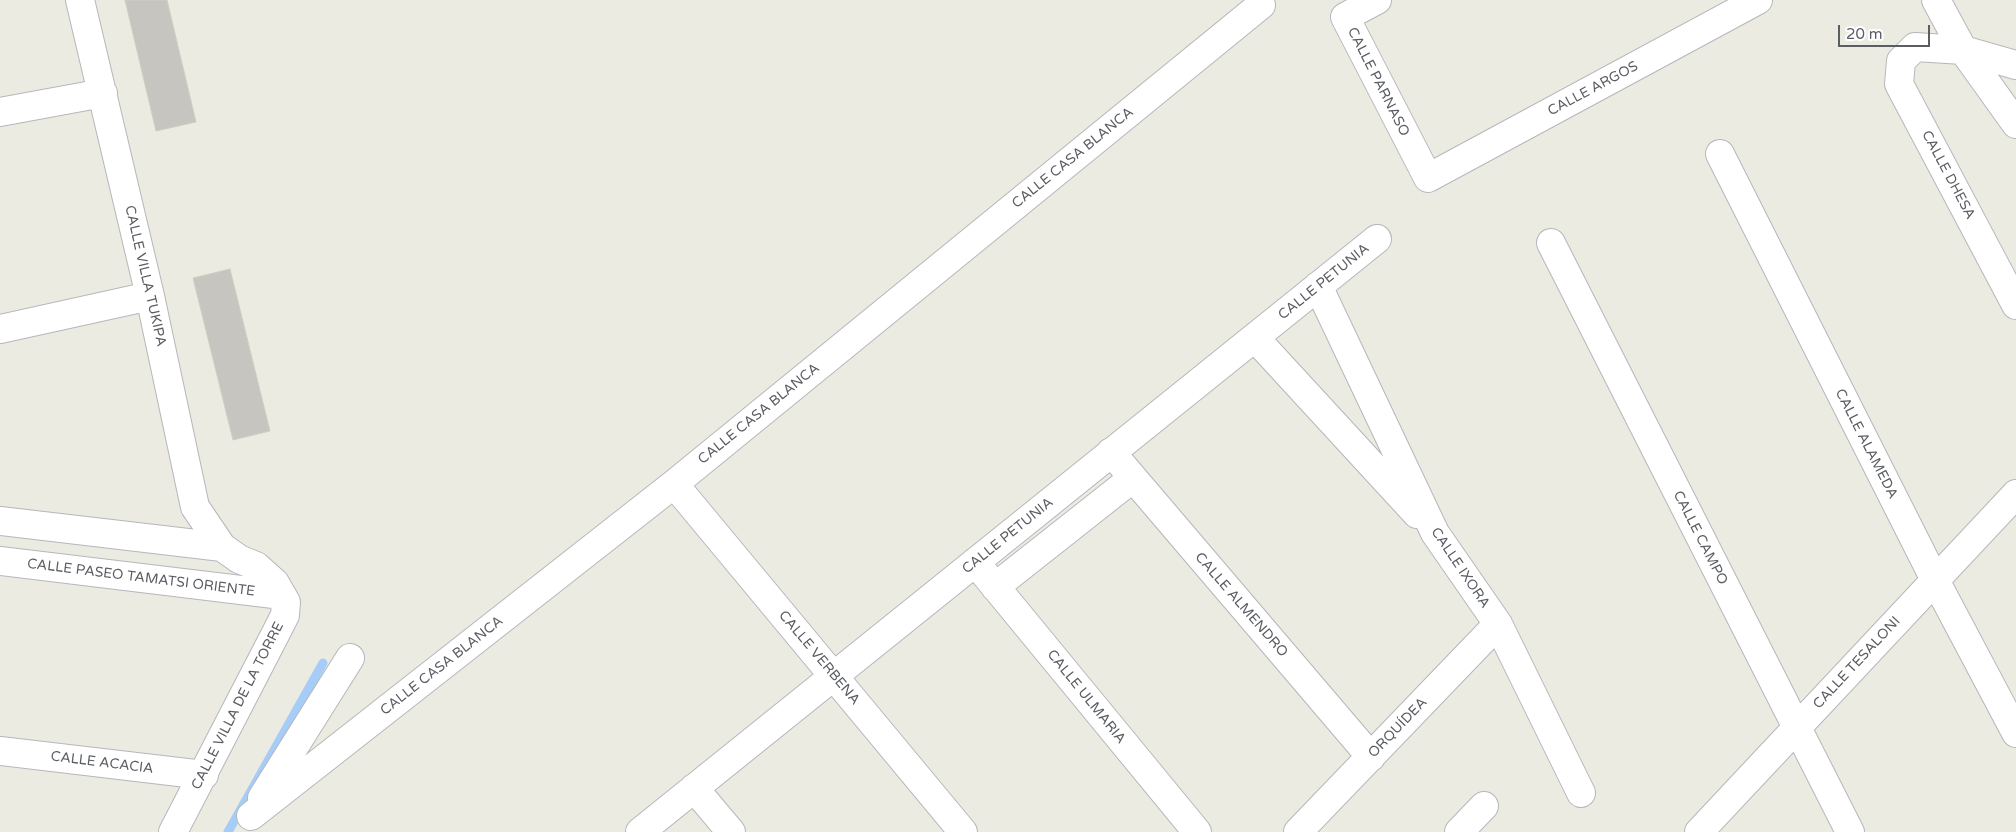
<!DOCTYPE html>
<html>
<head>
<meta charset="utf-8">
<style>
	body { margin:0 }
	#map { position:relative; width:2016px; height:832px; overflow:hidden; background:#ecebe2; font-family:"Varela Round",sans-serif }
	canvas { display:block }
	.scale { position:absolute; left:1838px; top:25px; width:92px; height:22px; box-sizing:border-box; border:2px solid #5a5d62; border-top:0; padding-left:6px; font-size:15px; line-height:18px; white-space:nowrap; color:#5a5d62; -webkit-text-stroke:4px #fff; paint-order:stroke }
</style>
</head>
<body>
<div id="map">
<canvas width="2016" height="832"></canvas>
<div class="scale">20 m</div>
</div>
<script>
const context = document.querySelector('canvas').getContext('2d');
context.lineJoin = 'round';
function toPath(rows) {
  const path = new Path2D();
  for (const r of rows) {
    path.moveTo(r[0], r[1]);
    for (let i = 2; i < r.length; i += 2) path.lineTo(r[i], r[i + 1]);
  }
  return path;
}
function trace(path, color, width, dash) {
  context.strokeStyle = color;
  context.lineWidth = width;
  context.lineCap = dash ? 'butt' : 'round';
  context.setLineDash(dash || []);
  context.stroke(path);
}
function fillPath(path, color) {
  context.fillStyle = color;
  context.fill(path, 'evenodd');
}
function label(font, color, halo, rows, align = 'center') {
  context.font = font + ' "Varela Round",sans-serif';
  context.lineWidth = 4;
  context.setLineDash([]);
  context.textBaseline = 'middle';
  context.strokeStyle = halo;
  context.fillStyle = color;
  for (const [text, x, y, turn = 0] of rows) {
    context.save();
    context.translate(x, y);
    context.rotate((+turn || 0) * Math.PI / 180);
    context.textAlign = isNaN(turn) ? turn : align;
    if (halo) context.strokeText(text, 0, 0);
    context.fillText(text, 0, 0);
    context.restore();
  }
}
trace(toPath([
	[228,832,323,663]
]), '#a6cdf8', 9);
const building = toPath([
	[125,0,167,0,196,122,156,131,125,0],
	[230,269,270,431,233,440,193,278,230,269]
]);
fillPath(building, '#c7c5bf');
trace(building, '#d0cdc1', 1);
const minor = toPath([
	[80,0,150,296,195,507,222,547,239,559,256,566,275,583,286,602,285,615,278,629,173,832],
	[1377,0,1345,17,1428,178,1758,0],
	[1936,0,1963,50,2016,124],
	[2016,65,1963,50,1915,47,1901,61,1899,84,2016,305],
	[0,112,103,93],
	[1720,154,1935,580,2016,733],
	[1551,243,1850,832],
	[1318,286,1435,533,1498,624,1581,793],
	[0,329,150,296],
	[1255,338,1417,514],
	[1111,452,1371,757],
	[674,484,963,832],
	[0,521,222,547],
	[0,561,282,595],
	[975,562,1197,832],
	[995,587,1133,478],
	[0,751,204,775],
	[694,788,731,832],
	[262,798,350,658],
	[251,816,674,484,1261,5],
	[640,832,1377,239],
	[1298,832,1498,624],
	[1459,832,1484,806],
	[1699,832,2016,494]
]);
trace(minor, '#b4b7bb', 30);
trace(minor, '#fff', 28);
label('14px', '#5a5d62', '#fff', [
	["CALLE PARNASO",1378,82,63],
	["CALLE ARGOS",1593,89,-28],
	["CALLE CASA BLANCA",1073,158,-39],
	["CALLE DHESA",1948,175,62],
	["CALLE VILLA TUKIPA",145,276,77],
	["CALLE PETUNIA",1324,282,-39],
	["CALLE CASA BLANCA",759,414,-39],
	["CALLE ALAMEDA",1866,444,63],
	["CALLE PETUNIA",1008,536,-39],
	["CALLE CAMPO",1700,538,63],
	["CALLE IXORA",1460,568,56],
	["CALLE PASEO TAMATSI ORIENTE",141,578,7],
	["CALLE ALMENDRO",1241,605,49],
	["CALLE VERBENA",819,658,50],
	["CALLE TESALONI",1857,663,-47],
	["CALLE CASA BLANCA",442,666,-38],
	["CALLE ULMARIA",1086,697,51],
	["CALLE VILLA DE LA TORRE",238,706,-63],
	["ORQUÍDEA",1398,728,-46],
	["CALLE ACACIA",102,763,7]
]);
</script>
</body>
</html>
